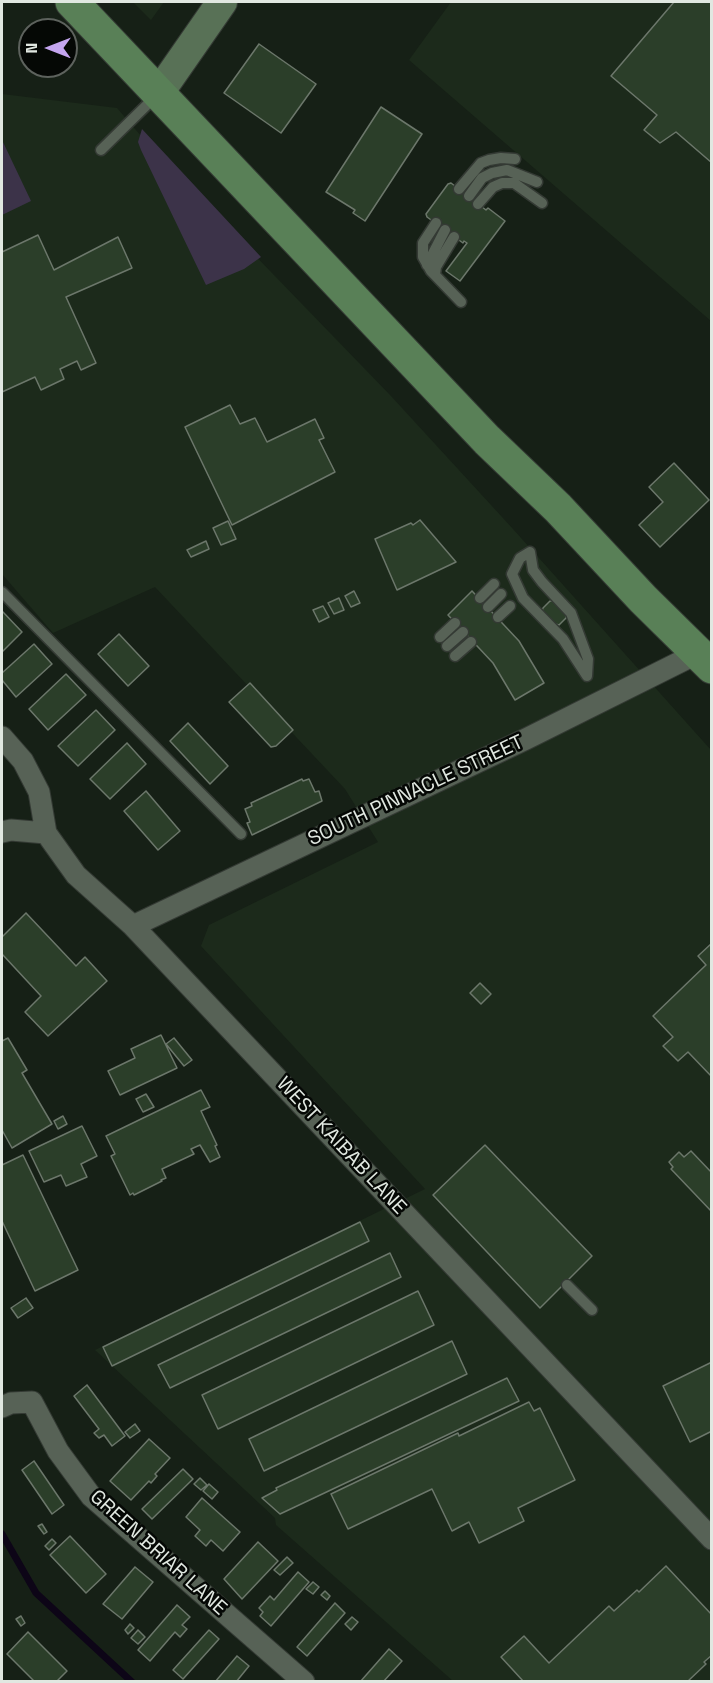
<!DOCTYPE html>
<html>
<head>
<meta charset="utf-8">
<style>
	body { margin:0 }
	#map { position:relative; width:713px; height:1683px; overflow:hidden; background:#162016; font-family:"Space Grotesk",sans-serif }
	canvas { display:block }
	.frame { position:absolute; inset:0; border:3px solid #e1e8e1; pointer-events:none }
	.north { position:absolute; left:18px; top:18px; width:60px; height:60px; box-sizing:border-box; background:#050805; border:2px solid #5d625d; border-radius:50%; rotate:270deg; font-size:16px; font-weight:700; line-height:24px; text-align:center; color:#e1e8e1 }
	.north::after { content:''; display:block; margin:auto; width:21px; height:27px; background:#c5a6f0; clip-path:polygon(50% 0,100% 100%,50% 72%,0 100%) }
</style>
</head>
<body>
<div id="map">
<canvas width="713" height="1683"></canvas>
<div class="frame"></div>
<div class="north">N</div>
</div>
<script>
const context = document.querySelector('canvas').getContext('2d');
context.lineJoin = 'round';
function fillPath(path, color) {
  context.fillStyle = color;
  context.fill(path, 'evenodd');
}
function toPath(rows) {
  const path = new Path2D();
  for (const r of rows) {
    path.moveTo(r[0], r[1]);
    for (let i = 2; i < r.length; i += 2) path.lineTo(r[i], r[i + 1]);
  }
  return path;
}
function trace(path, color, width, dash) {
  context.strokeStyle = color;
  context.lineWidth = width;
  context.lineCap = dash ? 'butt' : 'round';
  context.setLineDash(dash || []);
  context.stroke(path);
}
function label(font, color, halo, rows, align = 'center') {
  context.font = font + ' "Space Grotesk",sans-serif';
  context.lineWidth = 5;
  context.setLineDash([]);
  context.textBaseline = 'middle';
  context.strokeStyle = halo;
  context.fillStyle = color;
  for (const [text, x, y, turn = 0] of rows) {
    context.save();
    context.translate(x, y);
    context.rotate((+turn || 0) * Math.PI / 180);
    context.textAlign = isNaN(turn) ? turn : align;
    if (halo) context.strokeText(text, 0, 0);
    context.fillText(text, 0, 0);
    context.restore();
  }
}
fillPath(toPath([
	[133,2,164,2,151,20],
	[451,2,711,2,711,321,409,60],
	[2,94,117,108,153,150,391,396,513,529,711,750,711,1681,453,1681,276,1525,275,1518,95,1350,425,1189,201,946,209,925,378,842,345,789,155,587,53,633,2,574]
]), '#1c2a1b');
fillPath(toPath([
	[142,129,261,257,244,269,206,285,141,150,138,142],
	[2,140,31,201,2,215]
]), '#3c3349');
trace(toPath([
	[2,1534,36,1593,132,1682]
]), '#0d0517', 7);
const building = toPath([
	[674,2,712,2,712,163,676,132,660,143,644,130,657,115,611,76,674,2],
	[259,44,316,84,281,133,224,93,259,44],
	[381,107,422,134,365,221,353,213,355,210,326,192,381,107],
	[451,183,486,210,488,208,505,221,460,281,446,271,467,243,464,241,463,243,427,217,426,214,448,184,451,183],
	[38,235,54,270,118,237,132,268,66,297,96,363,81,370,77,361,60,369,64,379,41,390,35,377,2,392,2,252,38,235],
	[230,405,240,424,255,418,267,442,315,419,324,438,319,440,335,472,232,525,185,427,230,405],
	[674,463,709,500,660,547,639,525,663,502,649,487,674,463],
	[420,520,456,562,397,590,375,539,411,523,413,525,420,520],
	[228,521,236,539,221,545,213,528,228,521],
	[206,541,209,549,191,557,187,550,206,541],
	[354,591,360,603,351,607,345,596,354,591],
	[472,591,519,641,544,683,515,700,493,663,448,615,472,591],
	[339,598,344,610,334,614,328,603,339,598],
	[550,601,554,601,567,614,566,618,559,625,555,624,542,611,543,608,550,601],
	[323,606,329,617,319,622,313,610,323,606],
	[3,612,22,632,2,652,2,613,3,612],
	[119,634,149,666,128,686,98,654,119,634],
	[34,644,52,664,16,697,2,680,2,673,34,644],
	[66,674,86,695,48,730,29,709,66,674],
	[250,683,293,730,276,746,271,747,229,702,250,683],
	[96,710,115,730,78,766,58,746,96,710],
	[188,723,228,766,210,784,170,741,188,723],
	[127,743,146,764,110,799,90,779,127,743],
	[302,779,303,781,309,779,315,792,319,791,322,801,252,835,247,823,250,822,245,809,252,806,251,803,302,779],
	[146,791,180,831,158,850,124,811,146,791],
	[26,913,76,966,85,957,107,981,48,1036,25,1012,41,996,2,954,2,937,26,913],
	[712,943,712,1077,688,1052,678,1061,663,1046,673,1037,653,1016,706,965,698,956,712,943],
	[480,983,491,994,481,1004,470,993,480,983],
	[161,1035,177,1068,120,1095,108,1071,135,1058,131,1049,161,1035],
	[8,1038,27,1070,22,1073,52,1124,12,1148,2,1130,2,1041,8,1038],
	[174,1038,192,1060,184,1066,166,1044,174,1038],
	[201,1090,210,1107,201,1111,217,1145,215,1146,220,1157,210,1162,200,1145,191,1149,194,1154,162,1169,166,1178,161,1180,162,1181,134,1195,133,1193,130,1195,111,1156,115,1154,106,1136,201,1090],
	[146,1094,154,1107,143,1112,136,1099,146,1094],
	[63,1116,67,1124,58,1129,54,1121,63,1116],
	[82,1126,97,1156,81,1164,87,1177,66,1186,61,1175,44,1182,29,1151,82,1126],
	[485,1145,592,1256,540,1308,433,1195,485,1145],
	[691,1151,712,1173,712,1212,671,1169,673,1167,669,1162,679,1152,684,1157,691,1151],
	[23,1155,78,1270,35,1291,2,1221,2,1165,23,1155],
	[360,1222,369,1241,112,1366,103,1347,360,1222],
	[390,1253,401,1277,170,1388,158,1365,390,1253],
	[418,1291,434,1325,218,1429,202,1395,418,1291],
	[26,1298,33,1308,18,1318,11,1308,26,1298],
	[452,1341,467,1374,264,1471,249,1439,452,1341],
	[712,1362,712,1431,690,1442,663,1386,712,1362],
	[507,1378,519,1401,280,1514,262,1498,277,1490,276,1488,507,1378],
	[87,1385,125,1436,112,1446,104,1435,99,1438,94,1433,99,1429,74,1396,87,1385],
	[529,1402,534,1411,540,1408,575,1480,518,1508,524,1521,479,1543,469,1522,452,1531,432,1489,348,1529,331,1494,458,1433,459,1436,529,1402],
	[135,1424,140,1431,130,1438,125,1432,135,1424],
	[149,1439,170,1458,155,1474,157,1476,151,1483,149,1481,131,1500,110,1481,149,1439],
	[34,1461,64,1505,52,1514,22,1470,34,1461],
	[183,1469,193,1479,152,1519,142,1509,183,1469],
	[200,1478,207,1485,201,1490,194,1484,200,1478],
	[209,1484,218,1492,212,1499,203,1491,209,1484],
	[202,1498,240,1532,223,1551,211,1540,206,1546,195,1536,200,1530,186,1517,202,1498],
	[42,1524,47,1532,44,1534,38,1526,42,1524],
	[70,1536,106,1574,86,1593,50,1555,70,1536],
	[52,1539,56,1543,49,1550,45,1546,52,1539],
	[258,1542,278,1561,242,1599,224,1579,258,1542],
	[287,1557,293,1563,280,1575,274,1570,287,1557],
	[666,1566,712,1615,712,1655,704,1662,706,1664,687,1682,524,1682,501,1657,524,1636,549,1663,609,1606,614,1611,637,1590,639,1592,666,1566],
	[135,1567,153,1582,122,1619,103,1604,135,1567],
	[298,1572,309,1582,271,1626,260,1616,263,1612,259,1608,270,1596,274,1600,298,1572],
	[313,1582,319,1587,313,1594,306,1589,313,1582],
	[325,1591,330,1596,327,1600,321,1595,325,1591],
	[335,1603,345,1613,307,1656,297,1647,335,1603],
	[177,1605,190,1617,182,1625,187,1629,180,1637,175,1632,150,1661,138,1650,177,1605],
	[21,1616,25,1623,21,1626,16,1619,21,1616],
	[352,1617,358,1622,351,1630,345,1624,352,1617],
	[130,1624,134,1628,128,1634,125,1630,130,1624],
	[138,1630,145,1637,138,1644,131,1638,138,1630],
	[209,1630,219,1639,183,1679,173,1670,209,1630],
	[28,1632,67,1671,56,1682,35,1682,7,1654,28,1632],
	[389,1649,402,1661,383,1682,360,1682,389,1649],
	[237,1656,249,1666,236,1682,215,1682,237,1656]
]);
fillPath(building, '#2b3e29');
trace(building, '#6c776b', 1.5);
const lane = toPath([
	[101,150,156,96],
	[459,189,481,163,489,160,501,158,515,159],
	[469,196,482,178,492,173,507,170,537,182],
	[478,204,493,187,502,183,514,183,542,203],
	[436,223,423,243,423,257,431,271,461,302],
	[427,265,445,230],
	[435,275,436,267,454,237],
	[530,552,533,570,542,582,571,613,588,659,587,676,563,639,523,598,512,574,520,558,530,552],
	[2,592,241,834],
	[480,598,494,584],
	[488,607,501,594],
	[498,617,510,606],
	[440,637,455,623],
	[447,646,463,632],
	[455,656,471,642],
	[567,1285,592,1310]
]);
const street = toPath([
	[2,737,23,761,39,792,46,833,76,875,133,926,712,1539],
	[2,832,11,830,46,833],
	[133,926,526,739,698,653],
	[2,1407,11,1403,32,1402,58,1451,91,1496,304,1682]
]);
const secondary = toPath([
	[158,94,222,2]
]);
const primary = toPath([
	[72,2,487,440,558,508,643,599,712,667]
]);
trace(lane, '#343a34', 13);
trace(street, '#343a34', 23);
trace(secondary, '#343a34', 32);
trace(primary, '#343a34', 35);
trace(lane, '#576256', 10);
trace(street, '#576256', 21);
trace(secondary, '#587156', 30);
trace(primary, '#598057', 33);
label('20px', '#e1e8e1', '#050805', [
	["SOUTH PINNACLE STREET",416,791,-25],
	["WEST KAIBAB LANE",341,1146,47],
	["GREEN BRIAR LANE",158,1553,42]
]);
</script>
</body>
</html>
